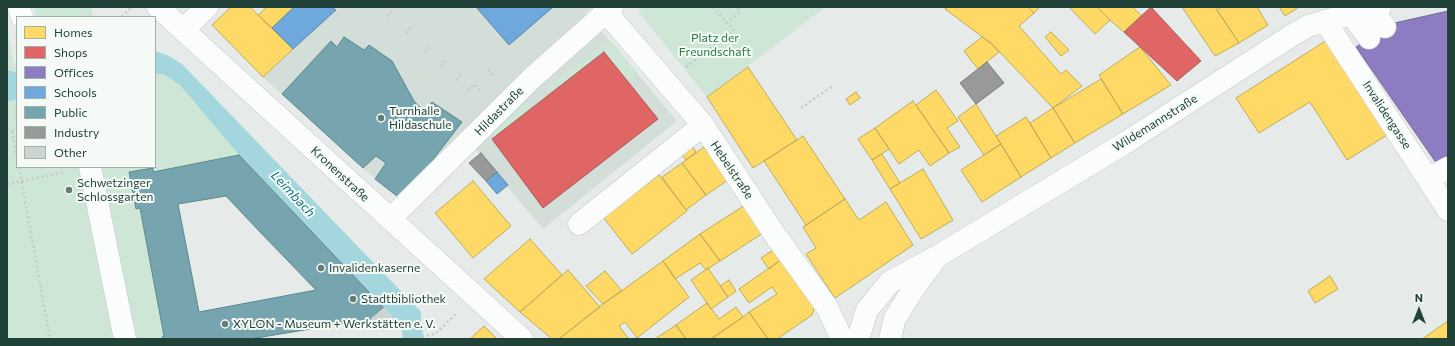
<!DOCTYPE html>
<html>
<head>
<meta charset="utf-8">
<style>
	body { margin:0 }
	#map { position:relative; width:1455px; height:346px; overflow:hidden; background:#e6ebe9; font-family:Commissioner,sans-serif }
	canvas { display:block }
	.frame { position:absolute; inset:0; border:8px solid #214238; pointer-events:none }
	.legend { position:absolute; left:16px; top:16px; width:140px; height:152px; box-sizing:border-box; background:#f5faf7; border:1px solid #a0b0ab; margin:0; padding:5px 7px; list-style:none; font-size:12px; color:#214238 }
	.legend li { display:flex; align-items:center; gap:8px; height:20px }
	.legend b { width:20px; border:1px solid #a0b0ab }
	.north { position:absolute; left:1399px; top:290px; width:40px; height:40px; -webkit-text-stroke:3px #f5faf7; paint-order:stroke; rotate:0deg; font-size:11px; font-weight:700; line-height:16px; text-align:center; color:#214238 }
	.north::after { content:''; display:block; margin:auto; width:14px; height:18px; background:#214238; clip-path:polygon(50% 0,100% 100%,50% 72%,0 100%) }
</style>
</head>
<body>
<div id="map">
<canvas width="1455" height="346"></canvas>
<div class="frame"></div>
<ul class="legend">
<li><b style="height:11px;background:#ffd966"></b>Homes</li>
<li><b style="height:11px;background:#e06666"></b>Shops</li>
<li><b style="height:11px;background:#8e7cc3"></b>Offices</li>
<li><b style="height:11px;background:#6fa8dc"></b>Schools</li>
<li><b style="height:11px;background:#76a5af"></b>Public</li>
<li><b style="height:11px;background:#999"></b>Industry</li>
<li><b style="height:11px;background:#ccd3d0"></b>Other</li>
</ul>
<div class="north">N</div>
</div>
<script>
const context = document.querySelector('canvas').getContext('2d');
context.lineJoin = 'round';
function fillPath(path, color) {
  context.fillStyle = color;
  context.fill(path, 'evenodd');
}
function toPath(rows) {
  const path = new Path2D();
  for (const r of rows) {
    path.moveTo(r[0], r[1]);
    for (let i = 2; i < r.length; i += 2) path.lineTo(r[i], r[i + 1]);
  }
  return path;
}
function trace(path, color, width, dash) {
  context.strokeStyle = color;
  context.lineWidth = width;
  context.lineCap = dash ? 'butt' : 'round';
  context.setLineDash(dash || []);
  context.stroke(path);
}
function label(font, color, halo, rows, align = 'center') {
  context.font = font + ' Commissioner,sans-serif';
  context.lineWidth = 4;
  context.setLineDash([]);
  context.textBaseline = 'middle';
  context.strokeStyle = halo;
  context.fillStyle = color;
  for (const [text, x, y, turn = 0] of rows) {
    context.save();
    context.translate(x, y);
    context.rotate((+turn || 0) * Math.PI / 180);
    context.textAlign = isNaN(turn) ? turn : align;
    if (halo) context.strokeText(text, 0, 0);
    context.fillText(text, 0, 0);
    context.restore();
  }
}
fillPath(toPath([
	[339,7,593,7,586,13,677,121,543,229,462,133,402,200,363,168,263,77]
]), '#d3ded9');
fillPath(toPath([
	[34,7,91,7,93,17,36,17],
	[643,7,822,7,823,9,707,97,638,11],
	[7,29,13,61,17,71,7,70],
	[610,40,638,73,628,82,553,92,549,86],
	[155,74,163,74,180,85,239,155,153,172,152,168,129,172,136,209,140,208,164,336,162,337,163,339,7,339,7,102,17,99,17,167,155,167],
	[526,102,531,109,496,136,490,129]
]), '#cee6d5');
fillPath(toPath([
	[155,51,169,56,182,64,421,312,421,323,424,339,403,339,401,325,395,320,239,155,180,85,163,74,155,74],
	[7,70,17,72,17,99,7,102]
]), '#a4d7dd');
const homes = toPath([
	[231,7,250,7,293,49,263,77,212,25,231,7],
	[267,7,294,7,272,28,258,15,267,7],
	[948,7,1028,7,1034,13,1019,26,1061,74,1066,70,1082,86,1053,108,992,44,945,9,948,7],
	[1028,7,1040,7,1034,13,1028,7],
	[1069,7,1097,7,1110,20,1095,34,1069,7],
	[1097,7,1132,7,1142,16,1124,32,1110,20,1097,7],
	[1182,7,1215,7,1239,43,1215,56,1182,7],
	[1222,7,1257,7,1268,25,1239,43,1217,10,1222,7],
	[1279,7,1299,7,1285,16,1279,7],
	[1051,32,1069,50,1061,56,1045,37,1051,32],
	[982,37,992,44,999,52,978,69,964,51,982,37],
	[1327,40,1387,135,1347,160,1310,102,1259,133,1236,98,1327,40],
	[1140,47,1171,85,1123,114,1099,75,1140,47],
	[748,67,797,140,753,168,707,97,748,67],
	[1101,79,1123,114,1075,143,1053,108,1101,79],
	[936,90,958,121,947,128,960,147,949,153,916,105,936,90],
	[856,92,860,98,850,105,846,99,856,92],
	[913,101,949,153,930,166,919,150,899,164,875,128,913,101],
	[976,104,1001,144,984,155,958,117,976,104],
	[1053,108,1075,143,1051,158,1030,123,1053,108],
	[1026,117,1051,158,1021,177,996,136,1026,117],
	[875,128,889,149,872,160,858,139,875,128],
	[803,136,845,199,806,225,764,161,803,136],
	[691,144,696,152,686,160,680,152,691,144],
	[1001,144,1021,177,982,202,961,170,1001,144],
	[704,147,728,180,706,195,682,163,704,147],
	[882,154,900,183,890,189,872,160,882,154],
	[682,163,706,195,686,210,662,177,682,163],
	[923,169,953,220,921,239,890,189,923,169],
	[659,175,687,211,632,254,603,217,659,175],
	[473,181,511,226,473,258,435,213,473,181],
	[845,199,859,220,886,202,913,245,835,298,806,254,816,248,803,227,845,199],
	[745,205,763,233,720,261,700,234,745,205],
	[700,234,720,261,706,270,700,263,675,279,663,261,700,234],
	[530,239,562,275,520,312,484,279,530,239],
	[775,249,782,259,769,269,761,258,775,249],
	[782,259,815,306,812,315,777,339,768,339,749,312,777,294,772,287,749,303,739,289,782,259],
	[663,261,689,297,637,338,625,322,619,326,629,339,559,339,603,304,663,261],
	[708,268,728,297,711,309,691,280,708,268],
	[568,270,600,307,559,339,552,339,520,312,568,270],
	[605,271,622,291,603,304,586,286,605,271],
	[1330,276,1338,289,1315,303,1308,291,1330,276],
	[729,280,736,291,728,297,720,286,729,280],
	[707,303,719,319,736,307,743,317,711,339,686,339,676,325,707,303],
	[749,312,768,339,711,339,743,317,749,312],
	[1448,321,1448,339,1422,339,1448,321],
	[676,325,686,339,655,339,676,325],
	[484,326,497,339,470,339,484,326]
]);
fillPath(homes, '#ffd966');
trace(homes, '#bcac58', 1);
const shops = toPath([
	[1151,7,1201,61,1177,81,1124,32,1151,7],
	[604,52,658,119,543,208,492,139,604,52]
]);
fillPath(shops, '#e06666');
trace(shops, '#a75b58', 1);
const offices = toPath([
	[1448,11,1448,158,1437,164,1356,47,1390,24,1448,11]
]);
fillPath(offices, '#8e7cc3');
trace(offices, '#6d6b99', 1);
const schools = toPath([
	[294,7,332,7,336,10,293,49,272,28,294,7],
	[476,7,553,7,509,45,476,7],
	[497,172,508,185,497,194,486,181,497,172]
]);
fillPath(schools, '#6fa8dc');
trace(schools, '#5889ab', 1);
const public = toPath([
	[344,37,364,50,369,45,392,61,414,101,425,113,432,102,462,122,402,200,375,179,386,163,376,156,363,168,282,94,331,41,337,47,344,37],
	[239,155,384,308,371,319,250,339,163,339,162,337,164,336,140,208,136,209,129,172,153,168,153,172,239,155],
	[226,196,260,232,316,290,199,312,178,204,226,196]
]);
fillPath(public, '#76a5af');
trace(public, '#5c878b', 1);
const industry = toPath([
	[987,62,1004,83,976,104,960,83,987,62],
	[481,153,497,172,486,181,469,163,481,153]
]);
fillPath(industry, '#999');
trace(industry, '#757f7c', 1);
const building = toPath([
	[15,109,17,109,17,125,15,109],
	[384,308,395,320,383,331,371,319,384,308]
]);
fillPath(building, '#ccd3d0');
trace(building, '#ced5d2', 1);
const minor = toPath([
	[19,7,22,17],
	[158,7,522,339],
	[1372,9,1385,27],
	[606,12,703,125,775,235,827,307,842,339],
	[1351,14,1369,38],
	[1325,21,1448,210],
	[183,30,207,7],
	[90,167,125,339],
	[1428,179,1448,168],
	[390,219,532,78,612,7],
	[579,224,703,125],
	[858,339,867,310,890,282,938,256,1125,143,1291,36,1308,26,1325,21,1380,7],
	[890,339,895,318,914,288,934,261]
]);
trace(minor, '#c3c8c6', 23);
trace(toPath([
	[387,16,394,9],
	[122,17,132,7],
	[726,23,740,12,736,7],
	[406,33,412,27],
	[425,52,432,45],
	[441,66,447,59],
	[686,67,734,31,713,7],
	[488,70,493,75],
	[456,80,462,74],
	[468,90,474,84,480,90],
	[801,108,834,85],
	[7,129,12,131,17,130],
	[12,131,17,157],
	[19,167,50,339],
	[7,184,66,172],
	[407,339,435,334,457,313]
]), '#c2cbc8', 2.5, [2, 3]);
trace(minor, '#fbfcfc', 22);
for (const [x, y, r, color] of [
	[381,118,4,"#667d76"],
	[69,190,4,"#667d76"],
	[321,268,4,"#667d76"],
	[353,299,4,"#667d76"],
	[225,324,4,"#667d76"]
]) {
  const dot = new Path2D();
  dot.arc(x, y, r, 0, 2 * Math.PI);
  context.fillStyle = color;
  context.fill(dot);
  trace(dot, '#f5faf7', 1.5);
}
label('12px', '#277d46', '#f5faf7', [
	["Platz der",715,38],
	["Freundschaft",715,52]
]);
label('12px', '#214238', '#f5faf7', [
	["Turnhalle",389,111],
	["Hildaschule",389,125],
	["Schwetzinger",77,183],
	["Schlossgarten",77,197],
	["Invalidenkaserne",329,268],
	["Stadtbibliothek",361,299],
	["XYLON - Museum + Werkstätten e. V.",233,324]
], 'left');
label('12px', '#214238', '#f5faf7', [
	["Hildastraße",499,111,-45],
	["Invalidengasse",1387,115,57],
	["Wildemannstraße",1155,123,-32],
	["Hebelstraße",732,170,56],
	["Kronenstraße",340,174,43]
]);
label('italic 13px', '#147585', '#f5faf7', [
	["Leimbach",293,194,47]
]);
</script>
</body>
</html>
